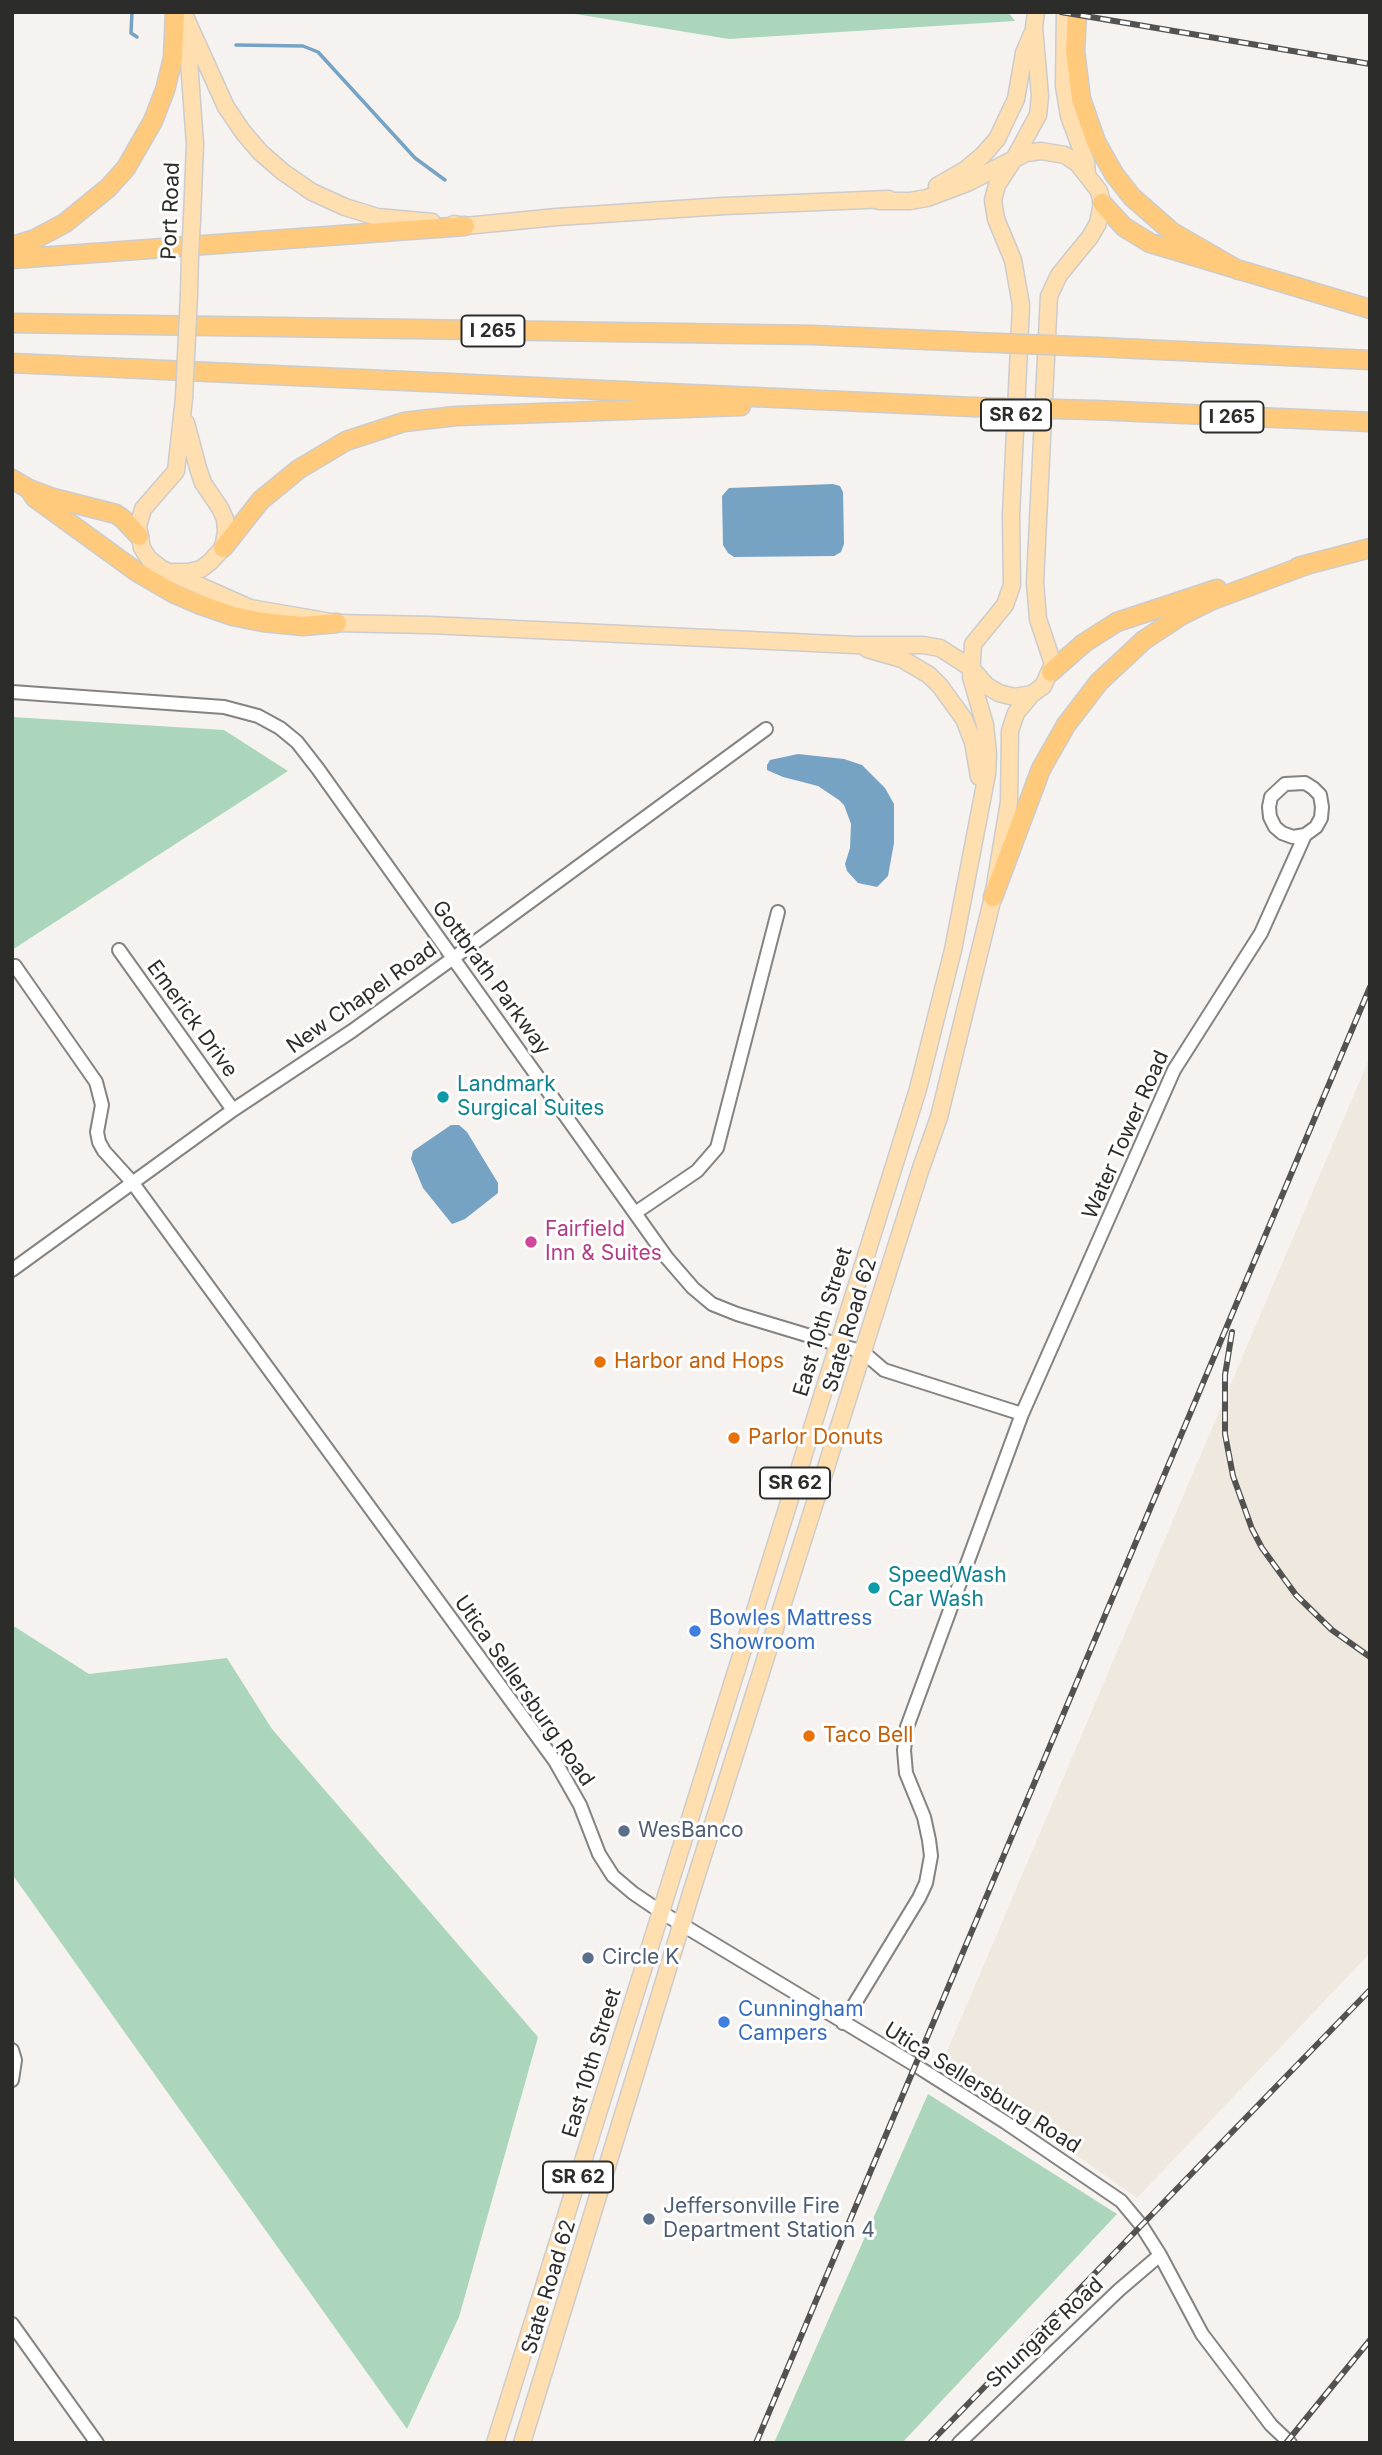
<!DOCTYPE html>
<html>
<head>
<meta charset="utf-8">
<style>
	body { margin:0 }
	#map { position:relative; width:1382px; height:2455px; overflow:hidden; background:#f5f2ef; font-family:Inter,sans-serif }
	canvas { display:block }
	.frame { position:absolute; inset:0; border:14px solid #2c2c2b; pointer-events:none }
</style>
</head>
<body>
<div id="map">
<canvas width="1382" height="2455"></canvas>
<div class="frame"></div>
</div>
<script>
const context = document.querySelector('canvas').getContext('2d');
context.lineJoin = 'round';
function fillPath(path, color) {
  context.fillStyle = color;
  context.fill(path, 'evenodd');
}
function toPath(rows) {
  const path = new Path2D();
  for (const r of rows) {
    path.moveTo(r[0], r[1]);
    for (let i = 2; i < r.length; i += 2) path.lineTo(r[i], r[i + 1]);
  }
  return path;
}
function trace(path, color, width, dash) {
  context.strokeStyle = color;
  context.lineWidth = width;
  context.lineCap = dash ? 'butt' : 'round';
  context.setLineDash(dash || []);
  context.stroke(path);
}
function label(font, color, halo, rows, align = 'center') {
  context.font = font + ' Inter,sans-serif';
  context.lineWidth = 6;
  context.setLineDash([]);
  context.textBaseline = 'middle';
  context.strokeStyle = halo;
  context.fillStyle = color;
  for (const [text, x, y, turn = 0] of rows) {
    context.save();
    context.translate(x, y);
    context.rotate((+turn || 0) * Math.PI / 180);
    context.textAlign = isNaN(turn) ? turn : align;
    if (halo) context.strokeText(text, 0, 0);
    context.fillText(text, 0, 0);
    context.restore();
  }
}
fillPath(toPath([
	[1370,1057,1370,1953,1137,2198,943,2061]
]), '#eee8de');
fillPath(toPath([
	[563,12,1008,12,1015,21,729,39],
	[12,717,224,730,288,771,12,950],
	[12,1625,89,1674,227,1658,272,1729,538,2037,459,2317,407,2429,12,1874],
	[928,2094,1117,2214,902,2443,774,2443]
]), '#acd6bc');
fillPath(toPath([
	[833,484,840,486,843,492,844,544,841,552,834,556,734,557,728,553,723,545,722,496,729,488],
	[798,754,844,759,862,765,885,788,894,804,894,843,888,876,877,887,858,883,847,871,845,864,850,848,851,824,844,805,839,800,818,786,783,777,767,770,767,765,770,760],
	[451,1125,459,1125,467,1132,498,1183,498,1193,465,1219,452,1224,423,1188,411,1159,413,1151]
]), '#76a3c4');
trace(toPath([
	[132,12,131,33,137,37],
	[236,45,303,46,318,52,415,158,445,180]
]), '#76a3c4', 3.5);
const minor = toPath([
	[12,692,224,707,258,716,280,728,297,742,318,769,667,1258,693,1288,712,1304,737,1314,863,1352,884,1370,1022,1414],
	[119,950,233,1110],
	[15,966,96,1082,102,1105,97,1132,99,1142,104,1151,132,1182,555,1761,580,1805,599,1854,613,1876,633,1893,661,1912,915,2065,1005,2122,1121,2201,1141,2225,1160,2255,1202,2334,1271,2425,1290,2443],
	[635,1213,697,1171,717,1148,778,912],
	[12,1270,233,1110,352,1031,452,959,766,729],
	[843,2023,919,1898,926,1883,931,1856,929,1840,924,1817,906,1773,904,1750,907,1727,1022,1414,1174,1070,1261,933,1305,835,1316,827,1321,818,1322,807,1320,795,1313,788,1305,783,1285,784,1271,797,1269,807,1270,817,1275,827,1282,833,1293,837,1305,835],
	[12,2050,15,2060,12,2080],
	[12,2324,97,2443],
	[959,2443,1119,2290,1160,2255]
]);
const major = toPath([
	[183,12,226,107,243,132,260,152,283,172,312,192,345,207,377,217,432,222],
	[1065,12,1064,86,1069,116,1086,162,1087,174],
	[183,32,189,61,195,144,192,219],
	[937,186,965,170,983,155,997,139,1016,99,1024,53,1033,32],
	[454,224,465,226,557,217,724,206,889,199],
	[189,294,190,256],
	[184,398,176,471,143,509,138,526,142,548,149,559,162,569,250,608,337,623,430,625,856,645,923,645,940,648,951,655,971,668,987,686,999,693,1014,697,1032,694,1043,686,1053,664,1038,619,1035,582,1049,296,1059,275,1090,237,1098,223,1102,203,1099,191,1078,164,1065,155,1041,151,1026,153,967,183,927,198,910,201,879,201],
	[173,572,188,572,201,569,210,562,223,548,226,532,225,519,220,508,203,483,198,468,186,423],
	[867,649,902,659,929,675,940,686,964,719,973,742,979,777],
	[495,2443,918,1089,953,950,987,774,988,754,985,725,971,677,973,644,1005,605,1012,585,1011,516,1021,305,1013,260,996,219,993,200,997,185,1014,159,1038,115,1040,96,1034,27,1036,12],
	[522,2443,693,1887,921,1168,939,1117,993,897,1009,802,1010,731,1016,713,1032,694]
]);
const highway = toPath([
	[1077,12,1075,51,1081,99,1096,142,1114,174,1132,197,1172,232,1238,270],
	[1102,203,1124,227,1150,243,1370,309],
	[12,246,35,239,65,223,108,188,126,168,153,121,165,90,173,58,175,12],
	[12,259,465,226],
	[12,323,812,335,974,342],
	[1097,347,1370,360],
	[12,363,973,407],
	[1094,410,1370,422],
	[12,479,29,489,53,498,116,514,123,519,139,536],
	[29,489,35,498,137,572,173,593,201,605,233,616,263,622,303,626,337,623],
	[223,548,261,500,299,469,346,441,404,422,456,416,741,406],
	[1298,567,1370,548],
	[1051,672,1084,643,1117,622,1217,589],
	[993,897,1041,769,1066,725,1099,682,1144,640,1182,615,1210,601,1309,564]
]);
trace(minor, '#858381', 16);
trace(major, '#ccc', 19);
trace(highway, '#ccc', 21);
trace(minor, '#fff', 12);
trace(major, '#ffdfb0', 16);
trace(highway, '#ffca7c', 18);
const rail = toPath([
	[1061,12,1370,64],
	[1232,1332,1225,1375,1225,1434,1233,1476,1252,1529,1262,1548,1296,1595,1332,1630,1370,1657],
	[756,2443,1370,987],
	[930,2443,1370,1990],
	[1286,2443,1370,2340]
]);
trace(rail, '#535251', 6);
trace(rail, '#fff', 3.5, [10]);
const majorBridge = toPath([
	[190,256,192,219],
	[184,398,189,294]
]);
const highwayBridge = toPath([
	[974,342,1097,347],
	[973,407,1094,410]
]);
trace(majorBridge, '#ccc', 19, []);
trace(highwayBridge, '#ccc', 21, []);
trace(majorBridge, '#ffdfb0', 16);
trace(highwayBridge, '#ffca7c', 18);
for (const [x, y, r, color] of [
	[443,1097,7,"#0f9aa8"],
	[531,1242,7,"#d1479c"],
	[600,1362,7,"#e8710a"],
	[734,1438,7,"#e8710a"],
	[874,1588,7,"#0f9aa8"],
	[695,1631,7,"#3f7fe0"],
	[809,1736,7,"#e8710a"],
	[624,1831,7,"#5c6f8a"],
	[588,1958,7,"#5c6f8a"],
	[724,2022,7,"#3f7fe0"],
	[649,2219,7,"#5c6f8a"]
]) {
  const dot = new Path2D();
  dot.arc(x, y, r, 0, 2 * Math.PI);
  context.fillStyle = color;
  context.fill(dot);
  trace(dot, '#fff', 2.5);
}
for (const [x, y, w] of [
	[493,331,63],
	[1016,415,70],
	[1232,417,63],
	[795,1483,70],
	[578,2177,70]
]) {
  const box = new Path2D();
  box.roundRect(x - w / 2, y - 15.5, w, 31, 5);
  context.fillStyle = '#fff';
  context.fill(box);
  trace(box, '#2c2c2b', 2);
}
label('bold 19px', '#2c2c2b', null, [
	["I 265",493,331],
	["SR 62",1016,415],
	["I 265",1232,417],
	["SR 62",795,1483],
	["SR 62",578,2177]
]);
label('21px', '#2c2c2b', '#fff', [
	["Port Road",171,211,-88],
	["Gottbrath Parkway",491,978,54],
	["New Chapel Road",362,998,-35],
	["Emerick Drive",192,1019,54],
	["Water Tower Road",1126,1135,-66],
	["East 10th Street",823,1322,-73],
	["State Road 62",850,1325,-73],
	["Utica Sellersburg Road",524,1691,55],
	["East 10th Street",592,2063,-73],
	["Utica Sellersburg Road",982,2088,32],
	["State Road 62",549,2287,-73],
	["Shungate Road",1045,2333,-43]
]);
label('21px', '#0d838f', '#fff', [
	["Landmark",457,1085],
	["Surgical Suites",457,1109],
	["SpeedWash",888,1576],
	["Car Wash",888,1600]
], 'left');
label('21px', '#b23c85', '#fff', [
	["Fairfield",545,1230],
	["Inn & Suites",545,1254]
], 'left');
label('21px', '#c56008', '#fff', [
	["Harbor and Hops",614,1362],
	["Parlor Donuts",748,1438],
	["Taco Bell",823,1736]
], 'left');
label('21px', '#366cbe', '#fff', [
	["Bowles Mattress",709,1619],
	["Showroom",709,1643],
	["Cunningham",738,2010],
	["Campers",738,2034]
], 'left');
label('21px', '#4e5e75', '#fff', [
	["WesBanco",638,1831],
	["Circle K",602,1958],
	["Jeffersonville Fire",663,2207],
	["Department Station 4",663,2231]
], 'left');
</script>
</body>
</html>
